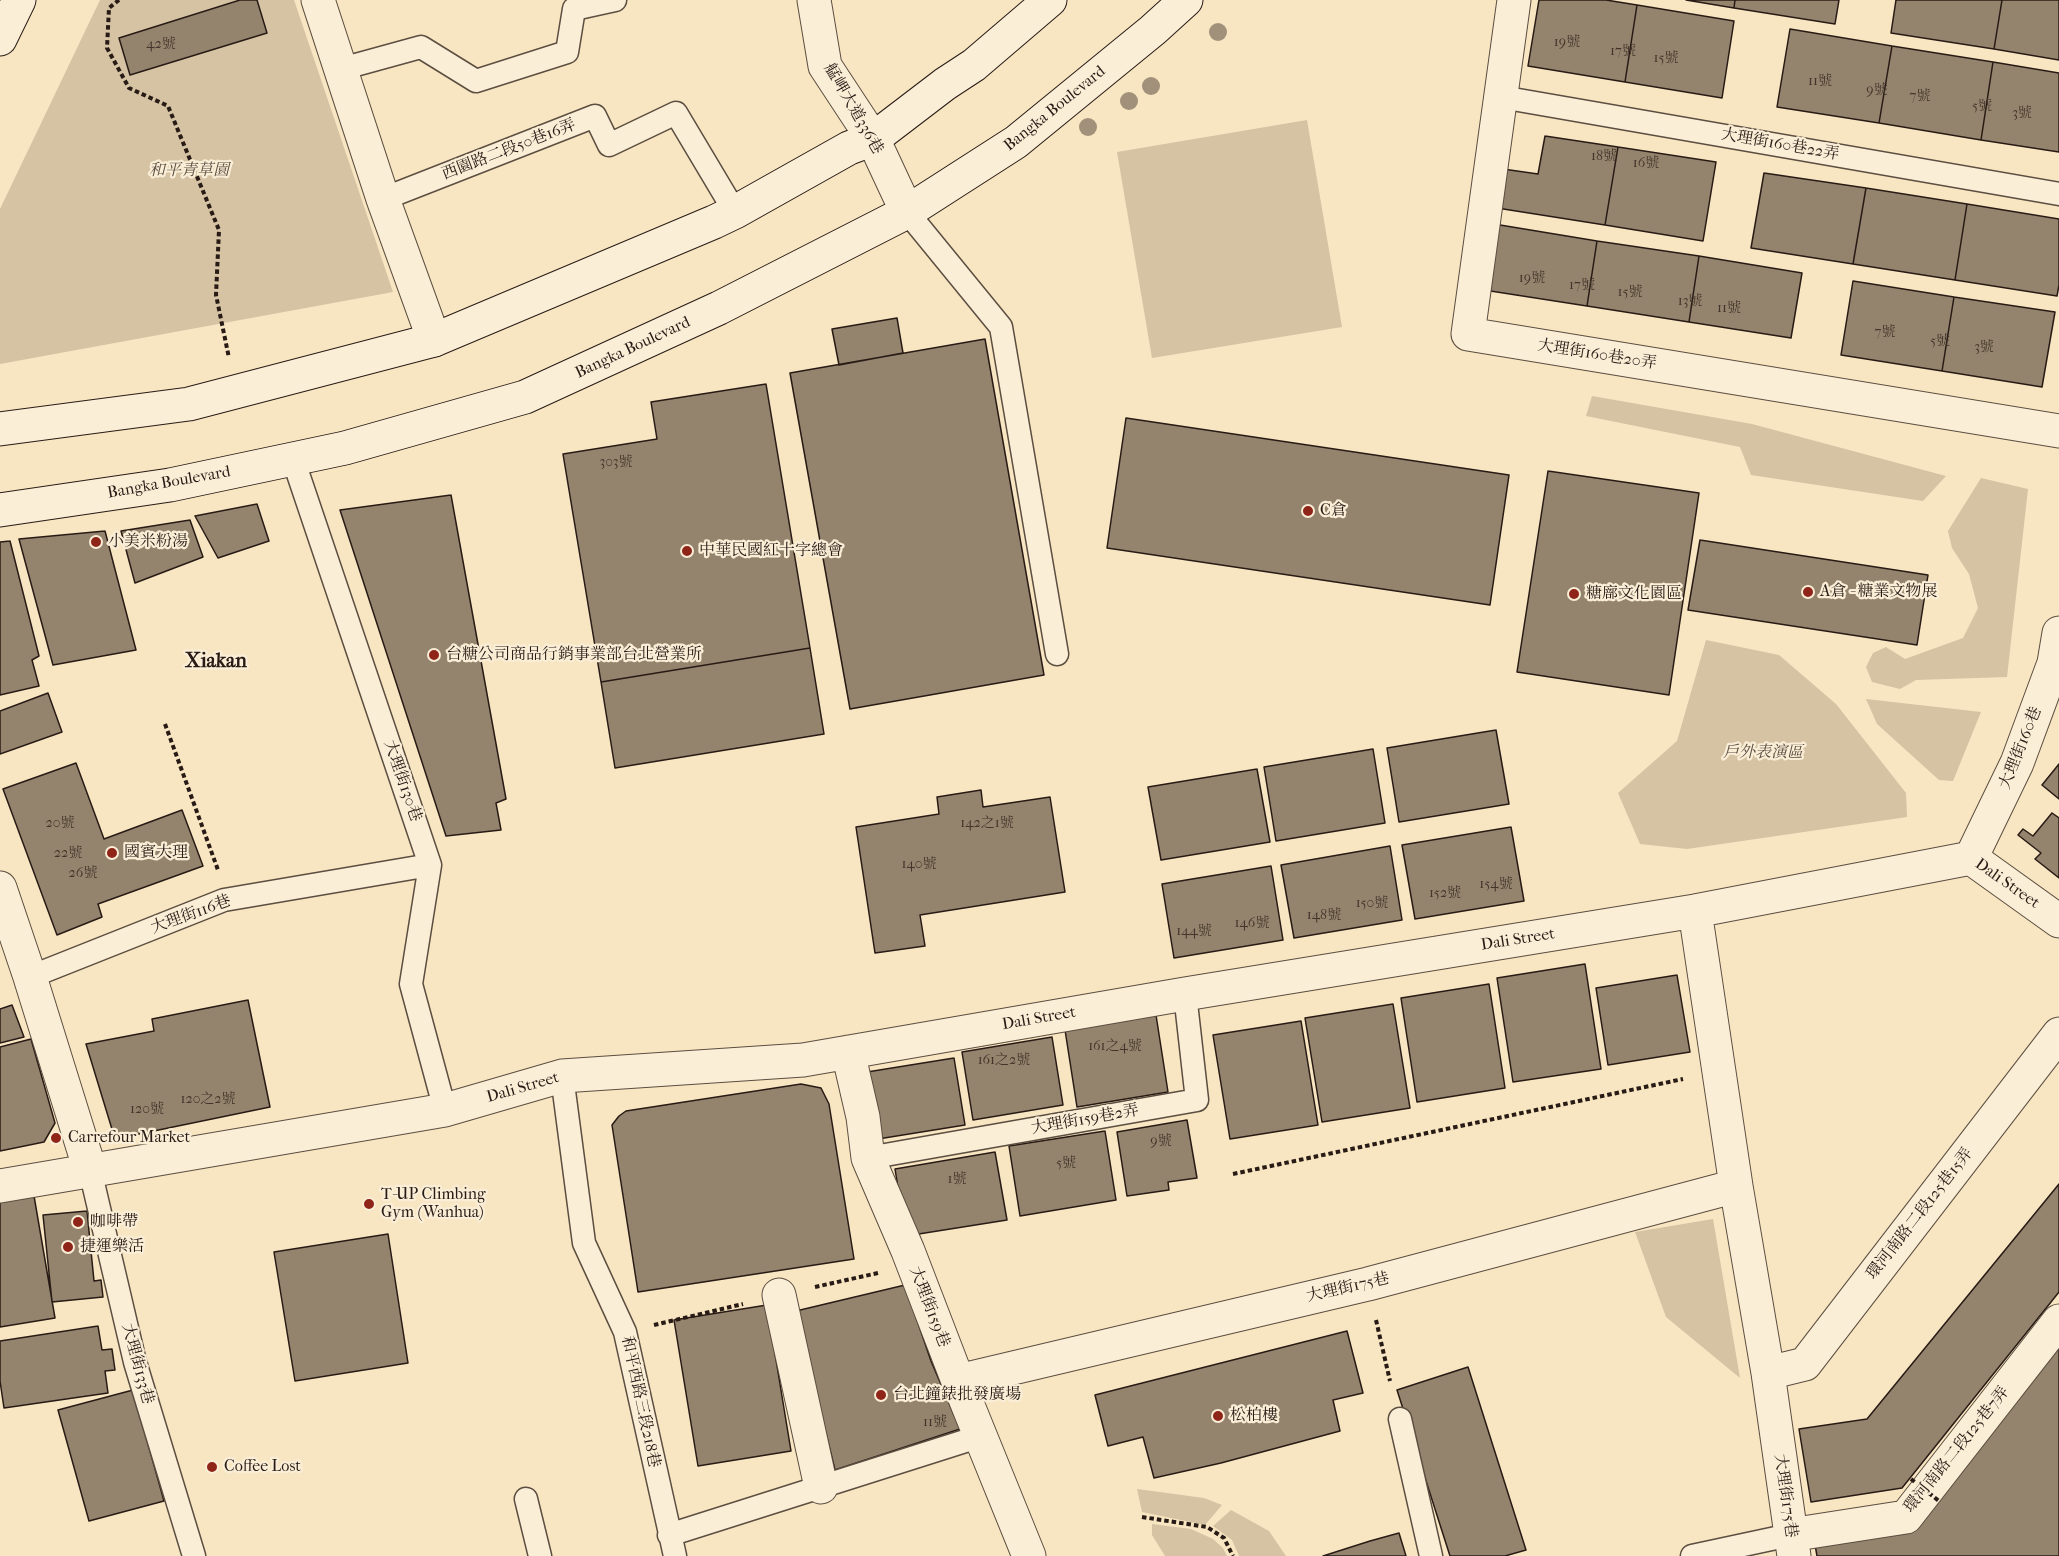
<!DOCTYPE html>
<html>
<head>
<meta charset="utf-8">
<style>
	body { margin:0 }
	canvas { display:block; background:#f8e5c1 }
</style>
</head>
<body>
<canvas width="2059" height="1556"></canvas>
<script>
const context = document.querySelector('canvas').getContext('2d');
context.lineJoin = 'round';
function fillPath(path, color) {
  context.fillStyle = color;
  context.fill(path, 'evenodd');
}
function toPath(rows) {
  const path = new Path2D();
  for (const r of rows) {
    path.moveTo(r[0], r[1]);
    for (let i = 2; i < r.length; i += 2) path.lineTo(r[i], r[i + 1]);
  }
  return path;
}
function trace(path, color, width, dash) {
  context.strokeStyle = color;
  context.lineWidth = width;
  context.lineCap = dash ? 'butt' : 'round';
  context.setLineDash(dash || []);
  context.stroke(path);
}
function label(font, color, halo, rows, align = 'center') {
  context.font = font + ' "IM FELL French Canon","Noto Serif TC",serif';
  context.lineWidth = 4.5;
  context.setLineDash([]);
  context.textBaseline = 'middle';
  context.strokeStyle = halo;
  context.fillStyle = color;
  for (const [text, x, y, turn = 0] of rows) {
    context.save();
    context.translate(x, y);
    context.rotate((+turn || 0) * Math.PI / 180);
    context.textAlign = isNaN(turn) ? turn : align;
    if (halo) context.strokeText(text, 0, 0);
    context.fillText(text, 0, 0);
    context.restore();
  }
}
fillPath(toPath([
	[100,0,294,0,393,292,0,364,0,209],
	[1307,120,1342,327,1152,358,1117,152],
	[1592,396,1752,424,1946,476,1923,501,1751,475,1740,447,1586,416],
	[1981,478,2028,489,2007,677,1916,680,1900,689,1872,682,1866,667,1873,653,1886,647,1905,659,1963,638,1978,608,1969,574,1952,548,1948,531],
	[1706,640,1779,655,1836,704,1906,793,1907,817,1687,849,1640,844,1618,793,1677,741],
	[1866,699,1981,712,1953,781,1939,780,1877,724],
	[1713,1219,1740,1378,1666,1317,1635,1232],
	[1137,1489,1204,1498,1222,1505,1205,1525,1142,1512],
	[1231,1510,1269,1531,1286,1556,1239,1556,1232,1540,1213,1526],
	[1152,1524,1191,1529,1213,1539,1223,1548,1227,1556,1165,1556,1152,1535]
]), '#d5c3a4');
const building = toPath([
	[240,0,257,0,267,33,130,75,119,38,240,0],
	[1539,0,1606,0,1637,5,1625,82,1528,66,1539,0],
	[1686,0,1735,0,1734,8,1686,0],
	[1735,0,1839,0,1835,24,1734,8,1735,0],
	[1896,0,2002,0,1994,49,1891,33,1896,0],
	[2002,0,2059,0,2059,60,1994,49,2002,0],
	[1637,5,1734,21,1722,98,1625,82,1637,5],
	[1790,29,1892,46,1879,123,1777,107,1790,29],
	[1892,46,1993,62,1981,140,1879,123,1892,46],
	[1993,62,2059,73,2059,152,1981,140,1993,62],
	[1545,136,1618,147,1605,225,1497,208,1503,169,1538,174,1545,136],
	[1618,147,1716,162,1703,241,1605,225,1618,147],
	[1764,173,1866,188,1853,264,1751,248,1764,173],
	[1866,188,1967,204,1955,280,1853,264,1866,188],
	[1967,204,2059,219,2059,285,2057,296,1955,280,1967,204],
	[1494,224,1597,241,1587,306,1484,290,1494,224],
	[1597,241,1699,256,1689,322,1587,306,1597,241],
	[1699,256,1802,273,1791,338,1689,322,1699,256],
	[1853,281,1954,297,1942,371,1841,355,1853,281],
	[1954,297,2055,312,2042,387,1942,371,1954,297],
	[897,318,903,353,839,365,832,329,897,318],
	[985,339,1044,675,850,709,790,373,985,339],
	[766,384,810,648,601,682,563,454,657,439,651,402,766,384],
	[1126,418,1509,475,1490,605,1107,548,1126,418],
	[1548,471,1699,493,1669,695,1517,672,1548,471],
	[451,495,506,799,496,803,501,830,446,836,340,510,451,495],
	[257,504,269,541,218,558,195,516,257,504],
	[190,520,203,557,135,583,121,531,190,520],
	[105,531,136,650,53,665,19,539,105,531],
	[1700,540,1928,575,1917,645,1688,610,1700,540],
	[10,541,39,656,32,660,39,686,0,695,0,542,10,541],
	[810,648,824,734,615,768,601,682,810,648],
	[48,693,62,732,0,754,0,711,48,693],
	[1496,730,1509,804,1399,822,1387,748,1496,730],
	[1373,749,1385,823,1276,841,1264,767,1373,749],
	[76,763,104,839,182,810,203,866,98,904,102,917,57,935,3,789,76,763],
	[2059,764,2059,799,2042,785,2059,764],
	[1257,769,1270,842,1161,860,1148,787,1257,769],
	[981,790,983,807,1050,797,1065,892,920,915,925,946,875,953,856,827,939,814,937,797,981,790],
	[2052,813,2059,818,2059,878,2035,859,2041,853,2018,835,2023,829,2033,836,2052,813],
	[1511,827,1524,901,1415,919,1402,845,1511,827],
	[1390,846,1402,920,1294,938,1281,865,1390,846],
	[1271,866,1283,940,1174,958,1162,884,1271,866],
	[1585,964,1601,1069,1513,1082,1497,978,1585,964],
	[1677,975,1690,1052,1608,1065,1596,988,1677,975],
	[1489,984,1505,1088,1417,1102,1401,998,1489,984],
	[248,1000,270,1107,115,1139,86,1044,154,1031,152,1019,248,1000],
	[1393,1004,1410,1108,1322,1122,1305,1018,1393,1004],
	[12,1005,24,1037,0,1043,0,1009,12,1005],
	[1156,1015,1168,1092,1077,1107,1065,1030,1156,1015],
	[1301,1021,1318,1125,1230,1139,1213,1035,1301,1021],
	[1052,1037,1063,1105,973,1120,962,1052,1052,1037],
	[31,1039,55,1123,44,1142,0,1151,0,1047,31,1039],
	[954,1058,965,1125,878,1139,867,1072,954,1058],
	[801,1084,821,1088,829,1104,854,1259,638,1292,612,1125,619,1116,626,1111,801,1084],
	[1187,1120,1197,1178,1168,1182,1169,1190,1127,1196,1117,1132,1187,1120],
	[1105,1131,1116,1200,1020,1216,1009,1146,1105,1131],
	[995,1152,1007,1220,906,1236,895,1169,995,1152],
	[2059,1184,2059,1292,1902,1488,1811,1502,1799,1429,1867,1419,2059,1184],
	[34,1196,55,1318,0,1327,0,1201,34,1196],
	[87,1211,94,1281,101,1280,103,1297,52,1302,43,1215,87,1211],
	[388,1234,408,1363,295,1381,274,1252,388,1234],
	[905,1285,931,1361,960,1429,835,1470,796,1311,905,1285],
	[767,1305,791,1451,698,1466,674,1320,767,1305],
	[98,1326,102,1350,112,1349,115,1370,105,1371,108,1393,4,1408,0,1381,0,1341,98,1326],
	[1347,1331,1363,1393,1333,1400,1340,1431,1221,1463,1154,1478,1143,1437,1108,1446,1095,1395,1347,1331],
	[2059,1347,2059,1556,1817,1556,1814,1539,1921,1524,2059,1347],
	[1468,1367,1526,1550,1505,1556,1450,1556,1397,1390,1468,1367],
	[133,1390,164,1501,89,1521,58,1410,133,1390],
	[1399,1533,1406,1556,1323,1556,1370,1541,1399,1533]
]);
fillPath(building, '#94846e');
trace(building, '#281b15', 1.5);
const lane = toPath([
	[341,69,421,47,476,81,567,52,574,9,615,0],
	[1501,97,2059,194],
	[383,199,595,116,609,145,676,113,735,212],
	[907,212,1001,327,1057,654],
	[293,459,430,865,411,984,445,1110],
	[30,977,224,900,430,865],
	[562,1076,584,1243,625,1332,675,1556],
	[868,1158,1197,1100,1185,994],
	[90,1170,135,1362,194,1556],
	[1400,1419,1431,1556],
	[526,1499,540,1556],
	[669,1535,981,1436],
	[1692,1556,1790,1535]
]);
const street = toPath([
	[318,0,383,199,434,340],
	[814,0,825,66,873,139,907,212],
	[1514,0,1468,334,2059,431],
	[1971,858,2017,763,2054,663,2059,633],
	[0,888,30,977,90,1170],
	[1695,911,1736,1186,1768,1373,1794,1556],
	[848,1052,863,1117,868,1158,908,1251,958,1381,1029,1556],
	[0,1186,445,1110,562,1076,803,1060,1185,994,1695,911,1971,858,2059,921],
	[779,1295,821,1487],
	[1768,1373,1805,1364,2059,1034],
	[958,1381,1368,1284,1736,1186],
	[1790,1535,1906,1517,2059,1321]
]);
const secondary = toPath([
	[0,39,19,0],
	[0,429,189,404,434,340,714,222,735,212,849,148,873,139,945,84,974,65,1050,0],
	[0,510,170,485,293,459,345,448,525,397,719,308,907,212,1016,142,1153,30,1186,0]
]);
trace(lane, '#5c4e40', 25);
trace(street, '#5c4e40', 35);
trace(secondary, '#281b15', 35);
trace(toPath([
	[119,0,109,8,107,48,129,88,168,106,219,230,216,295,229,358],
	[165,724,218,870],
	[1233,1174,1683,1079],
	[815,1287,878,1273],
	[1376,1320,1390,1381],
	[654,1325,743,1304],
	[1142,1517,1207,1527,1224,1538,1233,1556]
]), '#281b15', 4, [4.5, 3]);
trace(lane, '#faeed7', 22);
trace(street, '#faeed7', 33);
trace(secondary, '#faeed7', 33);
trace(toPath([
	[1911,1479,1939,1501]
]), '#281b15', 4, [4.5, 3]);
context.fillStyle = '#a2917a';
for (const [x, y] of [
	[1218,32],
	[1151,86],
	[1129,101],
	[1088,127]
]) {
  context.beginPath();
  context.arc(x, y, 9, 0, 2 * Math.PI);
  context.fill();
}
for (const [x, y, r, color] of [
	[1308,511,6,"#8f2418"],
	[96,542,6,"#8f2418"],
	[687,551,6,"#8f2418"],
	[1808,592,6,"#8f2418"],
	[1574,594,6,"#8f2418"],
	[434,655,6,"#8f2418"],
	[112,853,6,"#8f2418"],
	[56,1138,6,"#8f2418"],
	[369,1204,6,"#8f2418"],
	[78,1222,6,"#8f2418"],
	[68,1247,6,"#8f2418"],
	[881,1395,6,"#8f2418"],
	[1218,1416,6,"#8f2418"],
	[212,1467,6,"#8f2418"]
]) {
  const dot = new Path2D();
  dot.arc(x, y, r, 0, 2 * Math.PI);
  context.fillStyle = color;
  context.fill(dot);
  trace(dot, '#faeed7', 2);
}
label('14px', '#43352b', null, [
	["19號",1567,43],
	["42號",161,45],
	["17號",1623,52],
	["15號",1666,59],
	["11號",1820,82],
	["9號",1877,91],
	["7號",1920,97],
	["5號",1982,107],
	["3號",2022,114],
	["18號",1604,157],
	["16號",1646,164],
	["19號",1532,279],
	["17號",1582,286],
	["15號",1630,293],
	["13號",1690,302],
	["11號",1729,309],
	["7號",1885,333],
	["5號",1940,342],
	["3號",1984,348],
	["303號",616,463],
	["20號",60,824],
	["142之1號",987,824],
	["22號",68,854],
	["140號",919,865],
	["26號",83,874],
	["154號",1496,885],
	["152號",1445,894],
	["150號",1372,904],
	["148號",1324,916],
	["146號",1252,924],
	["144號",1194,932],
	["161之4號",1115,1047],
	["161之2號",1004,1061],
	["120之2號",208,1100],
	["120號",147,1110],
	["9號",1161,1142],
	["5號",1066,1164],
	["1號",957,1180],
	["11號",935,1423]
]);
label('16px', '#281b15', '#faeed7', [
	["艋岬大道336巷",853,109,60],
	["Bangka Boulevard",1055,109,-39],
	["大理街160巷22弄",1780,145,10],
	["西園路二段50巷16弄",509,150,-21],
	["Bangka Boulevard",633,348,-25],
	["大理街160巷20弄",1597,355,9],
	["Bangka Boulevard",169,483,-10],
	["大理街160巷",2021,748,-68],
	["大理街130巷",402,781,71],
	["Dali Street",2007,884,35],
	["大理街116巷",191,915,-20],
	["Dali Street",1518,940,-9],
	["Dali Street",1039,1019,-10],
	["Dali Street",523,1088,-16],
	["大理街159巷2弄",1085,1120,-10],
	["環河南路二段125巷15弄",1920,1214,-52],
	["大理街175巷",1348,1288,-13],
	["大理街159巷",929,1307,69],
	["大理街133巷",137,1364,75],
	["和平西路三段218巷",640,1402,78],
	["環河南路二段125巷7弄",1957,1450,-51],
	["大理街175巷",1785,1496,82]
]);
label('italic 16px', '#5c4d40', '#faeed7', [
	["和平青草園",189,171],
	["戶外表演區",1763,753]
]);
label('16px', '#281b15', '#faeed7', [
	["C倉",1320,511],
	["小美米粉湯",108,542],
	["中華民國紅十字總會",699,551],
	["A倉 - 糖業文物展",1820,592],
	["糖廍文化園區",1586,594],
	["台糖公司商品行銷事業部台北營業所",446,655],
	["國賓大理",124,853],
	["Carrefour Market",68,1138],
	["T-UP Climbing",381,1195],
	["Gym (Wanhua)",381,1213],
	["咖啡帶",90,1222],
	["捷運樂活",80,1247],
	["台北鐘錶批發廣場",893,1395],
	["松柏樓",1230,1416],
	["Coffee Lost",224,1467]
], 'left');
label('bold 20px', '#281b15', '#faeed7', [
	["Xiakan",216,662]
]);
</script>
</body>
</html>
